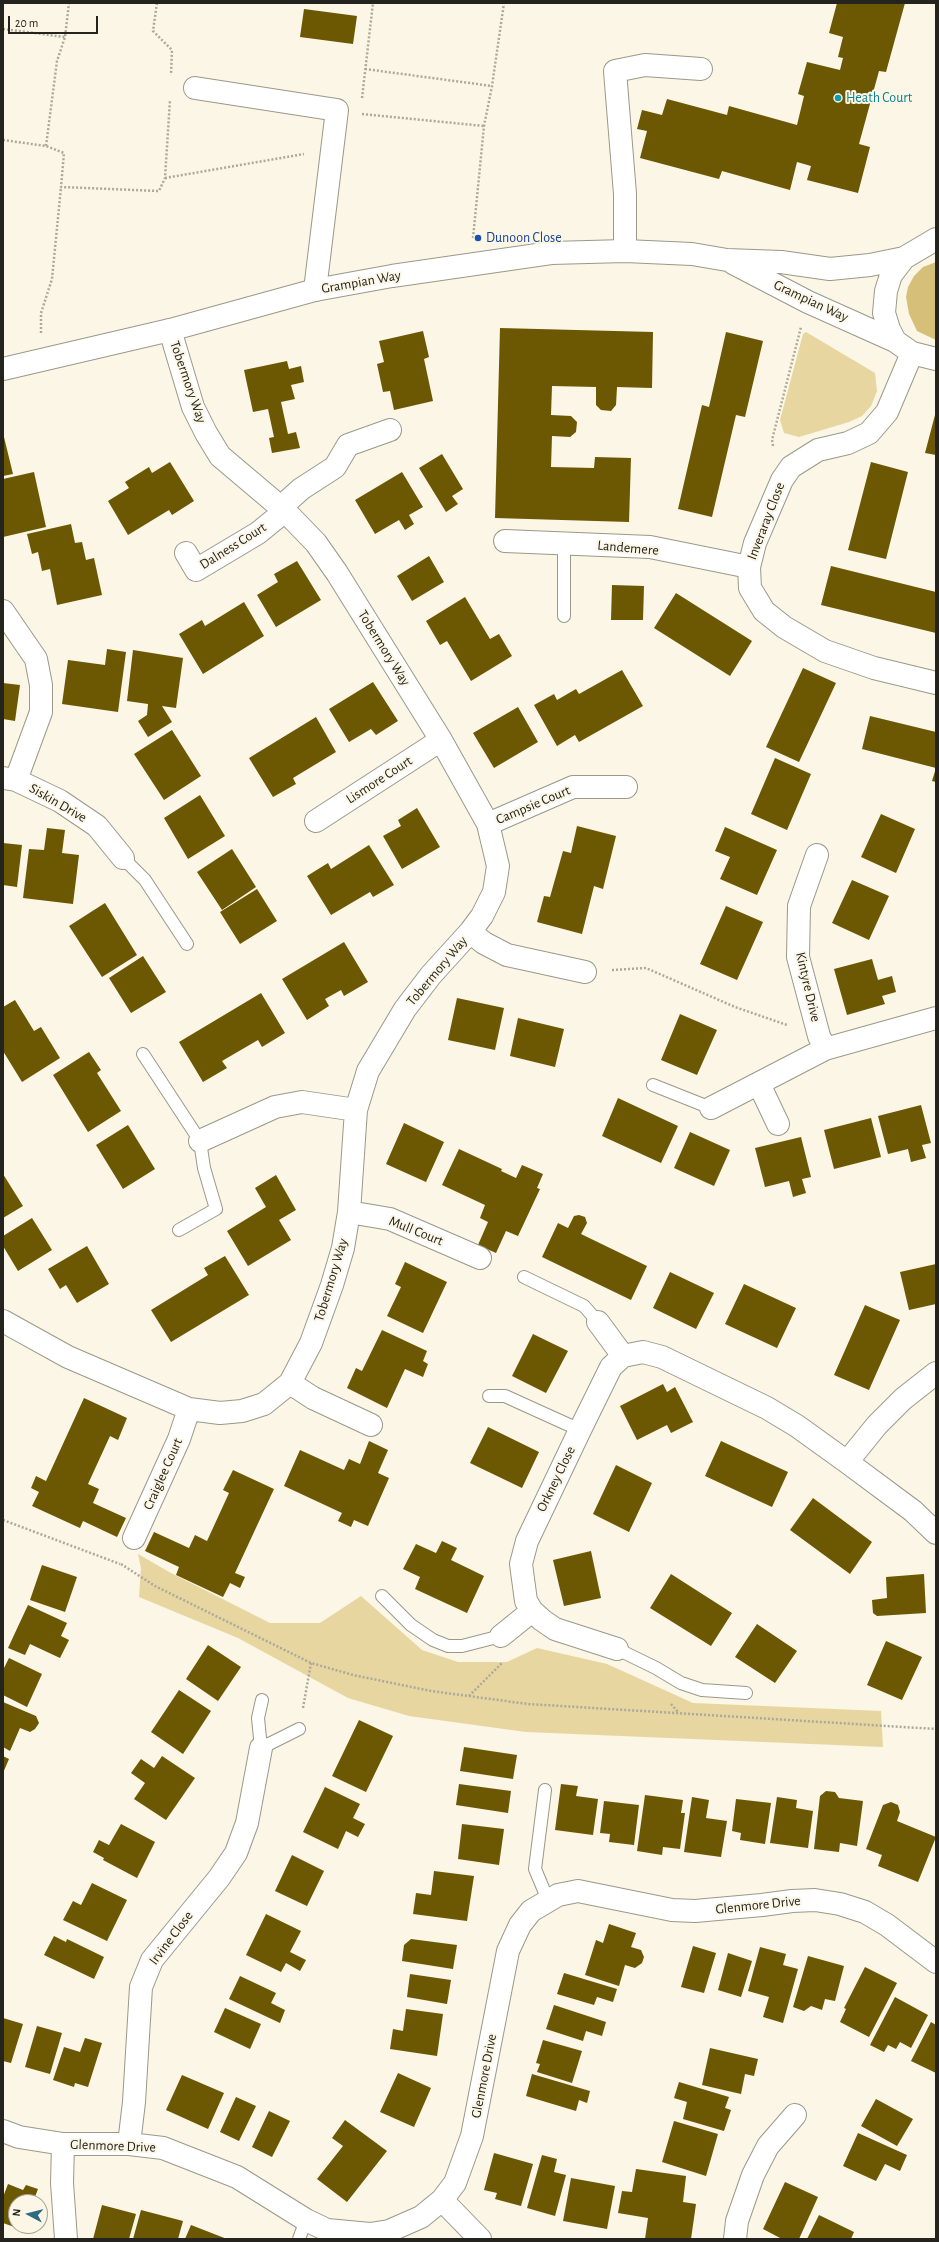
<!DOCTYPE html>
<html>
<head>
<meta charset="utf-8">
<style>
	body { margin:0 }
	#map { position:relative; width:939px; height:2242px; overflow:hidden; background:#fbf6e5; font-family:"Alegreya Sans",sans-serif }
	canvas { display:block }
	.frame { position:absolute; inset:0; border:4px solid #24231d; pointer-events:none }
	.north { position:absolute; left:8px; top:2194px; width:40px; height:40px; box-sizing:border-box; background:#fbf6e5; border:1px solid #a5a295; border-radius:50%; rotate:277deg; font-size:11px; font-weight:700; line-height:16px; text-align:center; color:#24231d }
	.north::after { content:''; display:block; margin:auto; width:14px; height:18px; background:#2d6b81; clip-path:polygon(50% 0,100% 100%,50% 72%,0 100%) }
	.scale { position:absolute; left:8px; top:16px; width:90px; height:18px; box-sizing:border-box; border:2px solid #24231d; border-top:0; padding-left:5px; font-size:12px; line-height:14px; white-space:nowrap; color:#24231d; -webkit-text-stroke:3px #fbf6e5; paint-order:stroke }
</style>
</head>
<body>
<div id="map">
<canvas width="939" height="2242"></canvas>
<div class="frame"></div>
<div class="north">N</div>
<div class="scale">20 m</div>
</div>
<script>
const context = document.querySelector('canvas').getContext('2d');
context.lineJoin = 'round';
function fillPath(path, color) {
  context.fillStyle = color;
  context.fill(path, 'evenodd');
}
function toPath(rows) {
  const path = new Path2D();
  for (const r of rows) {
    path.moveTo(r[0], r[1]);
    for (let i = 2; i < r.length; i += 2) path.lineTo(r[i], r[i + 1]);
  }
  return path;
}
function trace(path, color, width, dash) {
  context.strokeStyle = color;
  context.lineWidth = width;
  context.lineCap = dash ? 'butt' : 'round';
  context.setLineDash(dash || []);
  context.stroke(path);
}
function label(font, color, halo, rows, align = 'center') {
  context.font = font + ' "Alegreya Sans",sans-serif';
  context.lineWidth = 4;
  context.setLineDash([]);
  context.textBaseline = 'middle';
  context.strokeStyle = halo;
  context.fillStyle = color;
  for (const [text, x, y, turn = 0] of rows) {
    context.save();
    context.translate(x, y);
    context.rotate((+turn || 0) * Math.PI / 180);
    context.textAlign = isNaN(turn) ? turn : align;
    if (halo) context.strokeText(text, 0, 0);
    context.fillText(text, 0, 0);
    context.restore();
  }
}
fillPath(toPath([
	[806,332,875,373,877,391,871,406,862,416,849,422,799,437,784,433,780,420,803,334],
	[138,1554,169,1572,270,1623,320,1623,361,1596,422,1650,458,1662,507,1662,537,1648,607,1664,693,1703,881,1711,883,1747,526,1732,409,1716,348,1698,238,1638,139,1597,141,1568]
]), '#e7d69f');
fillPath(toPath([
	[936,262,936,340,917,331,909,314,906,297,908,287,914,276,923,267]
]), '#d6c079');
fillPath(toPath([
	[837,3,905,3,886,72,879,71,859,144,870,147,858,193,807,180,811,166,797,162,790,190,722,171,719,179,640,158,647,131,637,129,642,110,662,115,667,99,727,115,729,106,797,125,804,96,798,94,807,62,840,70,843,58,838,57,843,37,829,33],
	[304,9,357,16,353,44,300,37],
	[500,328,653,332,652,388,617,387,616,405,611,411,601,410,596,405,596,387,552,386,551,415,571,416,577,422,576,432,570,437,552,436,551,467,594,468,595,457,631,458,629,522,495,518],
	[423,331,429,357,424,359,433,401,394,410,390,391,383,392,377,364,384,362,379,341],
	[726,332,763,341,745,417,736,415,712,517,678,509,702,405,709,407],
	[287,361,289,369,301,366,304,382,291,385,295,399,281,402,288,434,296,432,300,448,272,453,269,438,274,437,268,409,253,412,244,370],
	[935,415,936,415,936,455,925,453],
	[3,433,13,474,3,476],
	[442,454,463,489,452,496,458,504,446,512,419,468],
	[170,462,194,501,172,515,169,510,128,535,108,501,129,488,125,482,149,467,152,473],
	[871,462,908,472,886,559,848,550],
	[34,472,46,527,3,537,3,479],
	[402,472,423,507,409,515,414,524,405,530,399,520,375,534,355,500],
	[71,524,75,543,82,542,86,560,94,558,102,595,57,605,50,569,42,571,38,552,32,554,27,534],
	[429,556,444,582,412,601,397,576],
	[297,561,321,600,276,627,257,595,278,582,274,574],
	[831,566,936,592,936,633,821,605],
	[612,585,644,586,643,620,611,620],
	[676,593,752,641,730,676,654,628],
	[465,597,490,639,499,634,512,656,471,681,447,641,440,645,426,621],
	[244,602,264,636,203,674,179,634,202,620,205,626],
	[107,649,126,652,118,712,62,704,68,660,105,665],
	[133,650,183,658,176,708,162,706,172,722,148,737,138,721,147,715,148,704,127,701],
	[803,668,836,683,799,762,766,747],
	[622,670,643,706,579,742,575,735,557,746,534,705,554,694,557,700,576,689,579,694],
	[373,682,398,721,376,735,371,729,349,742,329,709],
	[3,683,20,685,15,721,3,719],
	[518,707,538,742,494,768,473,733],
	[870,716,936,732,936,768,862,749],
	[316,717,336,752,293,778,296,784,273,797,249,758],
	[172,730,201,776,164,800,134,754],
	[775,758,811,774,787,830,751,814],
	[936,768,936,782,932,781],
	[200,795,225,836,188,859,164,818],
	[417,808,440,847,402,869,383,836,401,826,398,820],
	[881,814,915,829,896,873,861,857],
	[577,826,616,836,603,889,594,886,582,934,537,922,544,896,550,897,563,851,571,853],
	[725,827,777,850,757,895,720,879,730,857,715,851],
	[47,828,65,830,62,853,79,855,73,904,23,898,29,849,44,850],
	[3,843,22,845,17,887,3,885],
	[369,845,394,885,373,897,370,892,331,915,307,876,328,863,331,869],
	[232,849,256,887,222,910,197,872],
	[852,880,889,896,869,940,832,923],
	[257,889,277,921,240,944,220,912],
	[105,903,137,955,102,977,69,926],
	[726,906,763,922,737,980,700,964],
	[344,942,368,982,344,996,341,990,325,999,329,1006,307,1020,282,979],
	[143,956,166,992,131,1013,109,978],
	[872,959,878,980,892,976,896,992,882,996,885,1004,847,1015,834,969],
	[261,993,285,1033,262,1047,258,1040,222,1061,227,1068,203,1082,179,1042],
	[457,998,504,1008,495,1050,448,1040],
	[15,1000,34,1031,41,1027,60,1058,22,1082,3,1051,3,1007],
	[680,1014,717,1030,697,1075,661,1060],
	[518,1018,564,1029,555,1067,510,1056],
	[89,1052,101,1070,97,1073,121,1111,88,1132,53,1075],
	[618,1098,678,1126,661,1163,602,1136],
	[921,1105,931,1143,922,1145,926,1158,911,1162,908,1149,888,1154,878,1116],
	[871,1118,881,1157,834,1169,824,1130],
	[404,1123,444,1142,426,1182,386,1164],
	[128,1125,155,1169,123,1189,96,1145],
	[690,1132,730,1150,714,1186,674,1168],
	[801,1137,811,1177,802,1179,806,1193,793,1197,789,1181,765,1187,755,1148],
	[459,1149,502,1169,501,1171,516,1178,522,1165,543,1174,537,1188,540,1189,518,1236,506,1231,496,1253,478,1245,488,1222,480,1218,485,1205,442,1185],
	[3,1174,23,1206,3,1218],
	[276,1175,296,1210,279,1220,291,1240,248,1266,227,1231,266,1207,255,1188],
	[579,1215,585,1217,587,1223,581,1234,647,1266,631,1300,542,1257,558,1223,568,1228,574,1216],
	[32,1218,52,1250,18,1271,3,1246,3,1236],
	[87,1246,109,1284,77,1303,66,1285,60,1289,48,1269],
	[225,1256,249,1295,171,1342,151,1310,208,1275,204,1268],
	[405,1262,447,1282,423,1333,387,1316,401,1287,395,1284],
	[936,1264,936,1304,909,1310,900,1272],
	[670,1272,714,1293,696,1329,653,1308],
	[744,1284,796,1308,777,1348,725,1324],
	[865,1305,900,1320,869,1390,834,1375],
	[382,1330,427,1351,423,1361,428,1364,423,1377,405,1369,387,1408,347,1388,356,1368,362,1371],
	[533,1334,568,1351,546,1393,512,1376],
	[663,1384,667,1392,675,1387,693,1422,671,1433,667,1425,637,1440,620,1406],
	[84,1398,127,1418,118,1440,110,1436,88,1484,99,1489,93,1503,126,1518,117,1537,83,1521,80,1528,32,1506,39,1492,31,1488,36,1476,46,1481],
	[488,1427,539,1452,522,1488,470,1463],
	[369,1441,388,1450,378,1473,389,1478,368,1526,354,1520,351,1527,338,1521,342,1513,284,1486,300,1450,344,1470,349,1459,360,1464],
	[721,1441,788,1472,772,1507,705,1476],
	[616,1465,652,1483,629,1532,593,1514],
	[233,1470,274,1489,235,1573,245,1577,240,1588,230,1583,223,1597,176,1575,179,1567,145,1551,154,1532,189,1548,195,1535,207,1541,229,1493,223,1490],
	[813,1498,872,1542,850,1574,790,1530],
	[442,1541,457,1548,451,1560,484,1576,467,1613,415,1589,420,1577,403,1569,416,1544,436,1553],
	[591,1551,601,1598,564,1606,553,1560],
	[42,1565,77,1577,65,1612,30,1600],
	[671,1574,732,1613,711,1646,650,1608],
	[924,1574,926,1613,877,1616,873,1613,872,1600,887,1598,886,1577],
	[28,1605,67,1623,61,1636,69,1640,60,1658,30,1644,25,1655,8,1648],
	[757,1624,797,1651,775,1683,735,1657],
	[886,1641,922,1657,902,1700,867,1685],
	[208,1645,241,1667,218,1701,186,1679],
	[9,1658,42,1674,27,1707,3,1695,3,1670],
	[179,1690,211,1711,183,1754,151,1732],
	[3,1702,36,1716,39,1723,35,1729,30,1732,20,1728,10,1751,3,1747],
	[359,1720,393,1736,366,1792,332,1776],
	[464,1747,517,1755,513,1779,460,1771],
	[3,1756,9,1759,3,1773],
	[162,1756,195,1778,166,1820,134,1799,145,1783,131,1773,141,1759,154,1768],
	[459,1784,511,1791,508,1813,456,1805],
	[561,1784,578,1786,576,1796,598,1799,593,1835,555,1830],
	[325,1787,360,1804,353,1818,365,1824,358,1837,346,1831,338,1849,303,1832],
	[826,1791,835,1792,839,1798,863,1801,857,1846,840,1843,839,1852,814,1849,820,1796],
	[645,1795,683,1800,681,1813,685,1813,680,1849,663,1847,662,1855,637,1851],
	[692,1797,709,1800,706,1818,727,1821,721,1857,684,1852],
	[777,1797,797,1800,796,1808,813,1811,808,1848,770,1843],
	[736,1799,771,1803,765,1844,740,1840,741,1833,732,1831],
	[604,1801,639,1805,634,1845,609,1842,610,1834,600,1833],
	[891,1802,898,1805,900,1812,897,1821,936,1837,918,1882,878,1866,882,1855,866,1849,883,1805],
	[121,1824,155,1842,137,1878,103,1860,104,1858,93,1852,99,1840,109,1845],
	[462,1824,504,1829,499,1865,458,1859],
	[292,1855,324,1871,307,1906,275,1891],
	[434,1871,474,1876,467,1921,413,1914,416,1893,431,1895],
	[92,1883,127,1900,107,1941,63,1920,73,1901,81,1905],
	[266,1914,301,1931,290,1952,306,1960,300,1971,286,1963,281,1972,246,1955],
	[609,1924,636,1933,631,1947,641,1950,644,1957,642,1963,635,1968,625,1965,619,1986,585,1975,596,1940,603,1943],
	[54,1936,66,1942,67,1939,104,1957,94,1979,44,1955],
	[411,1939,457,1945,453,1969,402,1961,404,1945],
	[693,1946,716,1953,704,1993,681,1987],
	[760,1947,786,1954,783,1965,798,1969,783,2023,763,2017,769,1997,748,1991],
	[728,1953,752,1961,741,1997,718,1990],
	[808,1956,844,1966,835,2001,825,1999,822,2010,811,2006,804,2011,793,2007],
	[865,1967,897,1983,869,2037,840,2022,846,2009,844,2008],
	[564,1973,617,1989,613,2002,597,1997,594,2005,557,1994],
	[410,1974,451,1980,447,2004,407,1997],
	[240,1976,276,1993,271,2003,285,2010,280,2023,229,1999],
	[895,1997,928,2015,911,2048,900,2042,896,2049,888,2045,884,2052,870,2045],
	[554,2005,606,2022,602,2036,586,2031,583,2041,546,2029],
	[225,2008,261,2024,250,2049,214,2032],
	[406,2009,443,2014,437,2056,390,2049,393,2029,403,2031],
	[3,2018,23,2024,11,2063,3,2061],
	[931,2022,936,2025,936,2073,911,2061],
	[37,2026,62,2033,50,2074,25,2067],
	[85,2038,102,2043,88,2087,75,2083,74,2087,53,2080,64,2047,80,2052],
	[543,2040,582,2051,572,2083,537,2072,540,2064,536,2063],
	[710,2048,758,2059,754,2076,745,2074,741,2094,702,2085],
	[398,2073,431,2088,414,2127,380,2112],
	[532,2074,590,2091,587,2103,579,2100,576,2111,526,2096],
	[182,2075,224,2093,208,2129,166,2110],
	[679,2082,729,2097,725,2108,731,2110,724,2131,683,2119,687,2102,674,2098],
	[236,2097,256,2106,239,2141,220,2132],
	[876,2099,913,2119,897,2146,861,2126],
	[269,2111,290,2121,272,2157,252,2147],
	[345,2120,387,2151,347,2202,317,2179,343,2146,332,2138],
	[674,2121,718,2134,706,2176,662,2162],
	[858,2133,907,2155,900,2171,885,2164,876,2181,843,2166],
	[494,2153,533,2164,521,2206,495,2199,497,2193,484,2190],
	[542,2155,557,2159,554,2172,566,2175,555,2216,527,2208],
	[636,2169,686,2176,683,2202,696,2204,691,2239,645,2239,648,2218,618,2213,622,2191,632,2192],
	[571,2178,615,2186,607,2229,563,2221],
	[785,2182,818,2197,799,2239,782,2239,763,2229],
	[8,2184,23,2190,26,2185,38,2189,33,2202,16,2202,16,2226,24,2226,23,2230,3,2223,3,2197],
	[102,2205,136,2214,129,2239,93,2239],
	[141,2210,183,2221,178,2239,133,2239],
	[819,2215,854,2232,851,2239,807,2239],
	[191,2225,227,2239,185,2239]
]), '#6c5702');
const lane = toPath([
	[564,543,564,616],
	[123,858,145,880,187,944],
	[143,1054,200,1141,204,1168,216,1209,179,1230],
	[653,1085,711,1108],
	[524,1277,584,1306,598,1322],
	[489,1396,505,1396,580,1430],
	[382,1596,411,1625,433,1640,448,1646,462,1646,501,1636],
	[617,1649,656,1668,681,1683,702,1690,746,1693],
	[262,1700,258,1718,261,1748,299,1729],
	[545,1790,535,1869,548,1900],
	[299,2239,306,2220]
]);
const street = toPath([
	[195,88,337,110,315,290],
	[625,251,625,194,615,71,645,65,701,69],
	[912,353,887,412,869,433,848,443,818,450,791,467,782,480,755,543,749,567,750,588,764,611,784,627,825,651,874,668,936,683],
	[281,507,301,489,335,467,348,445,390,430],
	[505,541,650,547,749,567],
	[186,553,196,570,258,533,285,511],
	[3,611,36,659,41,685,41,712,16,780],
	[3,778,16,780,60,801,97,826,123,858],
	[316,821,441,740],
	[488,824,573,787,626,787],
	[817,855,799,906,798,957,819,1036,825,1049],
	[470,932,484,943,507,955,585,972],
	[759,1084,778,1124],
	[711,1108,825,1049,936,1018],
	[200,1141,275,1107,302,1102,356,1110],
	[349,1212,390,1219,480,1258],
	[3,1321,68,1357,189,1409,220,1413,242,1411,264,1404,290,1383,311,1343,332,1285,343,1248,349,1212,356,1110,368,1071,405,1009,431,975,470,932,482,916,494,892,498,866,488,824,441,740,337,573,316,543,285,511,220,456,206,433,193,407,170,330],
	[598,1322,623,1356],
	[290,1383,313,1398,371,1425],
	[847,1462,877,1425,903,1399,936,1373],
	[134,1538,179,1439,189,1409],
	[501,1636,532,1611],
	[617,1649,555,1629,542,1620,532,1611,526,1601,521,1564,527,1541,580,1430,611,1367,623,1356,643,1352,662,1357,767,1408,797,1426,847,1462,913,1511,936,1533],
	[3,2131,19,2137,63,2144,129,2144,163,2148,237,2177,306,2220,327,2230,370,2234,389,2231,421,2217,442,2200,455,2183,472,2136,508,1951,520,1925,531,1911,558,1895,578,1891,672,1910,695,1911,762,1905,792,1901,815,1900,840,1904,865,1912,887,1925,936,1962],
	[63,2144,62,2183,66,2239],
	[129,2144,134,2102,141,1987,152,1960,219,1878,236,1853,247,1823,261,1748],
	[442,2200,480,2239],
	[735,2239,737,2221,753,2175,768,2146,795,2115]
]);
const secondary = toPath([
	[936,239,904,258,891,275,886,291,884,313,889,329,895,341,912,353,936,359],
	[733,263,808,302,895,341],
	[3,369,170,330,315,290,392,276,551,253,625,251,692,254,727,260,781,262,830,269,870,265,904,258]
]);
trace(lane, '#9c9889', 14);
trace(street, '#9c9889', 24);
trace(secondary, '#9c9889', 24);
trace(toPath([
	[157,3,153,31,172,50,171,75],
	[3,29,65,37],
	[365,69,492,86],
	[362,98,373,3],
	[362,114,484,126],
	[3,140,46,146,64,153,61,187,159,191,165,178,170,100],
	[46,146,57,61,65,37,69,3],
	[165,178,304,154],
	[473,238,484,126,492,86,504,3],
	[41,333,41,313,52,279,61,187],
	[773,446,772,440,801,327],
	[612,970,646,968,735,1007,787,1025],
	[3,1520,120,1564],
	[121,1564,155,1586,311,1663,353,1675,431,1691,528,1704,936,1729],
	[469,1696,502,1663],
	[671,1704,678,1712],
	[303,1708,311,1663]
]), '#aca89b', 2.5, [2, 2]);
trace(lane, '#fff', 12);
trace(street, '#fff', 22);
trace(secondary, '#fff', 22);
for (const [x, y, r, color] of [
	[838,98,4,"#0f9aa8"],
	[478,238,4,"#1a4fb4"]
]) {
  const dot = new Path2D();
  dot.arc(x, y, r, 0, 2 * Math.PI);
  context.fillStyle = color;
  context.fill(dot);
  trace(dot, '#fbf6e5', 1.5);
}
label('14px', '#0d838f', '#fbf6e5', [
	["Heath Court",846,98]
], 'left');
label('14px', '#164399', '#fbf6e5', [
	["Dunoon Close",486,238]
], 'left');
label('14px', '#24231d', '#fbf6e5', [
	["Grampian Way",361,282,-10],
	["Grampian Way",811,301,25],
	["Tobermory Way",188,382,71],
	["Inveraray Close",766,521,-69],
	["Dalness Court",233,546,-32],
	["Landemere",628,548,5],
	["Tobermory Way",384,648,58],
	["Lismore Court",379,780,-33],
	["Siskin Drive",58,803,30],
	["Campsie Court",533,805,-23],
	["Tobermory Way",437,971,-50],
	["Kintyre Drive",808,987,77],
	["Mull Court",416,1231,22],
	["Tobermory Way",331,1280,-73],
	["Craiglee Court",163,1474,-66],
	["Orkney Close",556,1479,-64],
	["Glenmore Drive",758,1905,-6],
	["Irvine Close",171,1938,-53],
	["Glenmore Drive",484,2076,-79],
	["Glenmore Drive",113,2146,2]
]);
</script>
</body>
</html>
